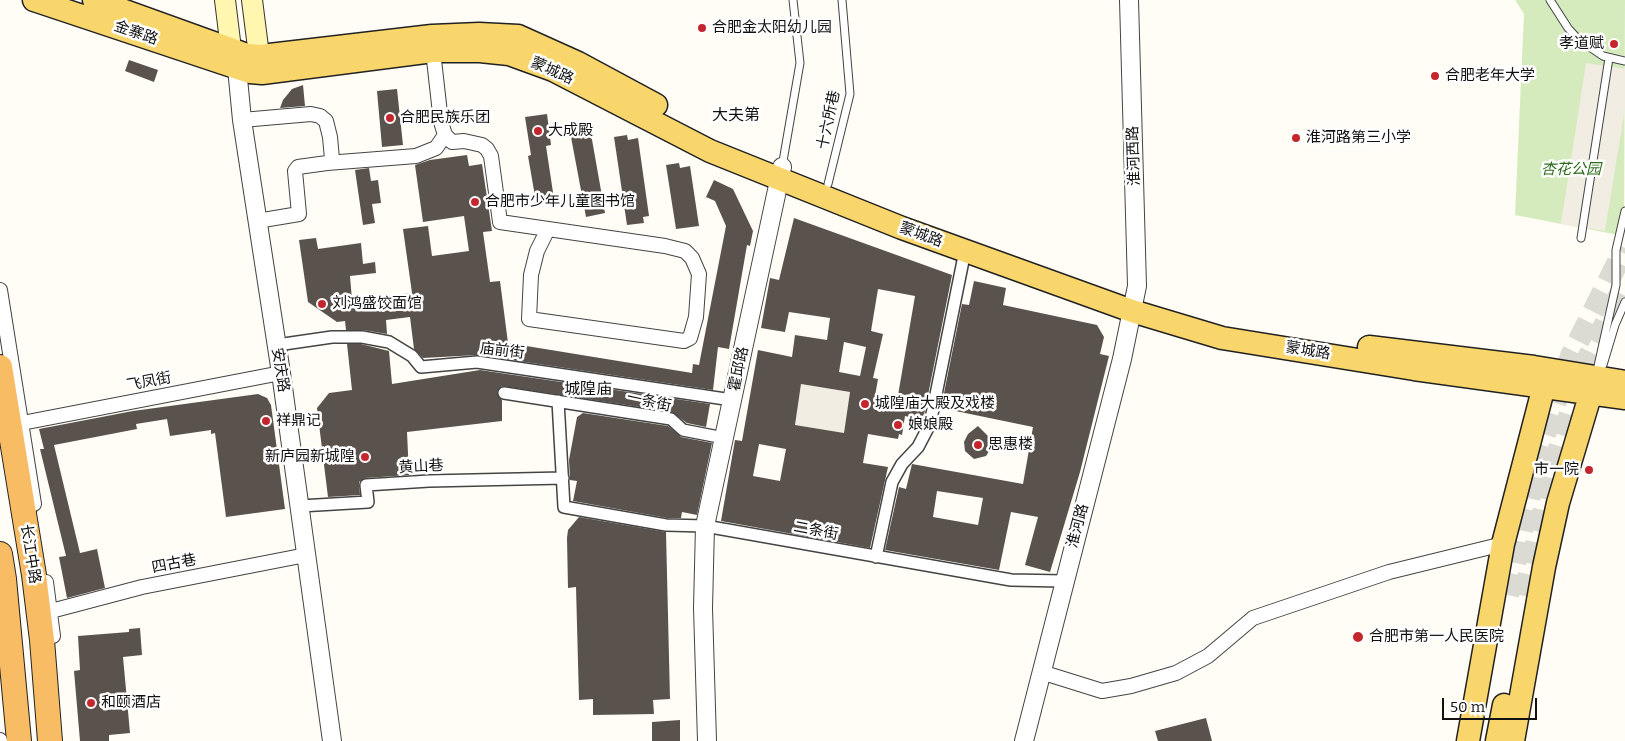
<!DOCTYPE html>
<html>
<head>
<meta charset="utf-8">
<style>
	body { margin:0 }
	#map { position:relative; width:1625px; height:741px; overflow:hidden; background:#fffdf5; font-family:Bitter,serif }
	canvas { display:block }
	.scale { position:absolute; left:1442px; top:698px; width:95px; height:22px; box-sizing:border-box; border:2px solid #111; border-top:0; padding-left:6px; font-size:15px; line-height:18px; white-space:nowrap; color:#111; -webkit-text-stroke:4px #fff; paint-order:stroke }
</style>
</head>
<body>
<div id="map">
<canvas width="1625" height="741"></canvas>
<div class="scale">50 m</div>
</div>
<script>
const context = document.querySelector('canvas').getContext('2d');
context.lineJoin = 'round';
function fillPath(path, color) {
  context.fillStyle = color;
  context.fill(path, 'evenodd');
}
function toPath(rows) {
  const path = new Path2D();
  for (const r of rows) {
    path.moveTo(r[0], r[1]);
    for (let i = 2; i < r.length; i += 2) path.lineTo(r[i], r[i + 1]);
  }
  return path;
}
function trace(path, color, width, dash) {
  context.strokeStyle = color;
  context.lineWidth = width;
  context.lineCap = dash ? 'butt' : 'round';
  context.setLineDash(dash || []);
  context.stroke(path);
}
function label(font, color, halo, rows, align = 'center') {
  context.font = font + ' Bitter,"Noto Sans SC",serif';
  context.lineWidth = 5;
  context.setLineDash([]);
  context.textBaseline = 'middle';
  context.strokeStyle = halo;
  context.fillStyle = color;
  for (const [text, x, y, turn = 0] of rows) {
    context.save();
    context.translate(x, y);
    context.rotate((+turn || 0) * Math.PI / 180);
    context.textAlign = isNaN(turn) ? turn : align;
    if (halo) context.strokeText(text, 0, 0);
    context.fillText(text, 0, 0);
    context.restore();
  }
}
fillPath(toPath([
	[1515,0,1625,0,1624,236,1515,215,1524,14]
]), '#d5ebbd');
fillPath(toPath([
	[1586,63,1625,69,1625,108,1605,231,1561,224],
	[801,384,850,392,844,433,795,425]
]), '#f1ede2');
fillPath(toPath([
	[129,60,158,70,154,82,125,71],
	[303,85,305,106,280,108,283,100,292,89],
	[397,89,403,145,382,147,377,91],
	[547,114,551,145,546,146,554,199,536,202,528,156,531,155,525,117],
	[591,134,605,213,586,217,571,137],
	[627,135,628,140,638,138,649,216,643,217,644,223,627,225,614,137],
	[467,155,469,166,482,164,492,231,483,232,490,282,500,281,508,343,692,373,693,364,699,365,726,226,715,201,706,197,714,180,733,189,753,231,750,246,747,245,729,349,718,347,713,390,478,355,423,358,414,349,410,317,386,320,387,334,363,330,346,330,345,321,337,322,308,302,299,240,316,238,318,249,361,243,363,264,375,262,376,273,350,276,352,300,412,293,403,229,428,226,432,256,469,251,464,216,423,222,415,165,430,160],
	[679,163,680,168,690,166,699,226,676,229,666,165],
	[369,168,371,181,378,180,381,203,372,204,375,223,363,225,355,170],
	[794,218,952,275,923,420,905,416,902,435,899,434,898,439,868,434,863,463,888,467,870,548,721,521,735,440,742,441,758,350,792,357,795,335,827,340,830,318,789,312,785,332,761,328,770,278,779,280],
	[878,289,915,296,896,407,874,402,878,379,873,378,883,334,871,331],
	[844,342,866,347,860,376,839,372],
	[801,384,850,392,844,433,795,425],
	[759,444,786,449,780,481,753,476],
	[974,281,1006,288,1003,305,1097,325,1104,337,1100,354,1109,356,1080,472,1050,572,1025,565,1038,517,1011,512,999,570,885,550,899,487,906,489,912,464,1023,484,1033,427,941,408,962,304,969,305],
	[937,491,983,498,978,525,933,517],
	[347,344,361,344,389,351,392,384,480,370,710,404,706,427,687,423,672,412,502,386,497,392,502,400,502,421,407,432,409,475,365,478,359,482,360,495,328,497,317,408,329,393,352,390],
	[258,394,267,398,271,405,285,509,226,517,215,433,211,434,211,430,170,436,167,419,136,424,137,429,54,445,80,553,97,549,105,588,67,598,59,557,66,556,40,449,44,449,39,429,133,411],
	[583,413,668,426,681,437,712,443,697,515,682,512,681,518,667,518,573,501,577,481,570,480,569,460,577,417],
	[978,426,991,439,991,448,986,456,974,459,965,451,964,442,968,434],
	[579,517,666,532,670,699,653,700,654,714,593,715,593,699,579,700,576,587,568,588,567,538,568,530],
	[140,628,142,655,123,657,130,733,109,735,109,741,80,741,74,671,80,670,78,636,129,632,129,629],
	[1206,718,1212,741,1158,741,1155,731],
	[680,720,680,741,652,741,652,722]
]), '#5a524d');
trace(toPath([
	[1508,595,1541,446,1571,356,1625,248],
	[1524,596,1555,461,1587,360,1625,284]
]), '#dbdad3', 22, [22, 11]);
const service = toPath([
	[1550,0,1568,28,1578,39,1603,56,1625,61],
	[782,167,800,63,793,0],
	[828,184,850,94,842,0],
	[1581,238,1609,58],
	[1603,365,1615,325,1625,302],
	[1596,375,1616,285,1616,250,1625,211]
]);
const pedestrian = toPath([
	[277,345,332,337,362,337,389,342,412,356,421,367,477,362,732,400],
	[504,393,671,419,683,430,724,438],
	[558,401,564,507,666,525,705,526,1011,580,1063,581],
	[300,506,368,502,366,485,429,481,563,478],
	[876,557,892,482,902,464,918,447,930,424,965,251]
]);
const minor = toPath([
	[433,51,441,122,445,135,452,142,464,141,482,145,487,149,491,156,500,222,665,246,685,251,692,258,699,274,696,317,690,338,684,341,529,319,531,275,537,251,548,229],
	[242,120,311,114,320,116,326,121,330,137,332,159,327,163,298,167,295,171,299,214,257,221],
	[327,163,416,156,436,148,445,135],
	[0,290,34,504],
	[22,423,281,373],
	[46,582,53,636],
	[51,611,142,587,306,555],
	[1041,672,1102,691,1131,686,1176,673,1208,656,1253,618,1389,572,1503,544],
	[0,740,0,741]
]);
const tertiary = toPath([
	[237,68,242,120,281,373,332,741],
	[707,741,703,608,705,526,782,167],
	[1024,741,1122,359,1137,286,1129,0]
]);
const secondary = toPath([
	[225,0,231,49,235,62],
	[252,0,261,71]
]);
const primary = toPath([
	[34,0,250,72,262,73,433,51,480,51,509,54,553,70,710,151,902,228,1132,311,1222,338,1414,369,1625,398],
	[94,0,247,55,261,56,432,36,479,34,518,36,578,63,656,105],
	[1369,347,1534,367,1625,382],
	[1468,741,1503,544,1544,386],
	[1497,741,1504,705],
	[1513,741,1544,567,1558,503,1595,379]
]);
const trunk = toPath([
	[0,367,34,575,42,640,50,741],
	[0,554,4,579,19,741]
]);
trace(service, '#444', 9);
trace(pedestrian, '#444', 14);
trace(minor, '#444', 16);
trace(tertiary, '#444', 20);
trace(secondary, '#333', 22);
trace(primary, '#222', 25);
trace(trunk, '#222', 26);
trace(service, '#fff', 7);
trace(pedestrian, '#fff', 11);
trace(minor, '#fff', 14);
trace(tertiary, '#fff', 18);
trace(secondary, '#fff6b0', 20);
trace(primary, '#f9d66b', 22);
trace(trunk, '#f7bc64', 24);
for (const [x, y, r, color] of [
	[702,28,5,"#c4262e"],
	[1614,44,5,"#c4262e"],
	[1435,76,5,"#c4262e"],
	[390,118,5,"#c4262e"],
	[538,131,5,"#c4262e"],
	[1296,138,5,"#c4262e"],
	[475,202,5,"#c4262e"],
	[322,304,5,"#c4262e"],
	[865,404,5,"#c4262e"],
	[266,421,5,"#c4262e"],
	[898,425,5,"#c4262e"],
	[978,445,5,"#c4262e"],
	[365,457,5,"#c4262e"],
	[1589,470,5,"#c4262e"],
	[1358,637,6,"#c4262e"],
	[91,703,5,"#c4262e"]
]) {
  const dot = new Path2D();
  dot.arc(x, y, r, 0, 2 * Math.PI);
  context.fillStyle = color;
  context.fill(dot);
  trace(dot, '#fff', 2);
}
label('15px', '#111', '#fff', [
	["合肥金太阳幼儿园",712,28],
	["孝道赋",1604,44,"right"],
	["合肥老年大学",1445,76],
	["合肥民族乐团",400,118],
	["大成殿",548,131],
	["淮河路第三小学",1306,138],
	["合肥市少年儿童图书馆",485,202],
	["刘鸿盛饺面馆",332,304],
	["城隍庙大殿及戏楼",875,404],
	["祥鼎记",276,421],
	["娘娘殿",908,425],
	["思惠楼",988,445],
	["新庐园新城隍",355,457,"right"],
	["市一院",1579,470,"right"],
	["合肥市第一人民医院",1369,637],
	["和颐酒店",101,703]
], 'left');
label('15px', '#111', '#fff', [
	["金寨路",136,33,19],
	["蒙城路",552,71,24],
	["十六所巷",829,120,-78],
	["淮河西路",1134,156,-92],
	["蒙城路",921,235,20],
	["庙前街",502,351,7],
	["蒙城路",1308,351,9],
	["霍邱路",739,369,-78],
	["安庆路",280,370,81],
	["飞凤街",149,382,-11],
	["一条街",649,402,12],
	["黄山巷",421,467,-3],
	["淮河路",1078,526,-75],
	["二条街",816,531,10],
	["长江中路",30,554,81],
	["四古巷",174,564,-11]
]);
label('italic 15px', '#2f6b1f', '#fff', [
	["杏花公园",1571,170]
]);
label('16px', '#111', '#fff', [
	["大夫第",736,116],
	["城隍庙",588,390]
]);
</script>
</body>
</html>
